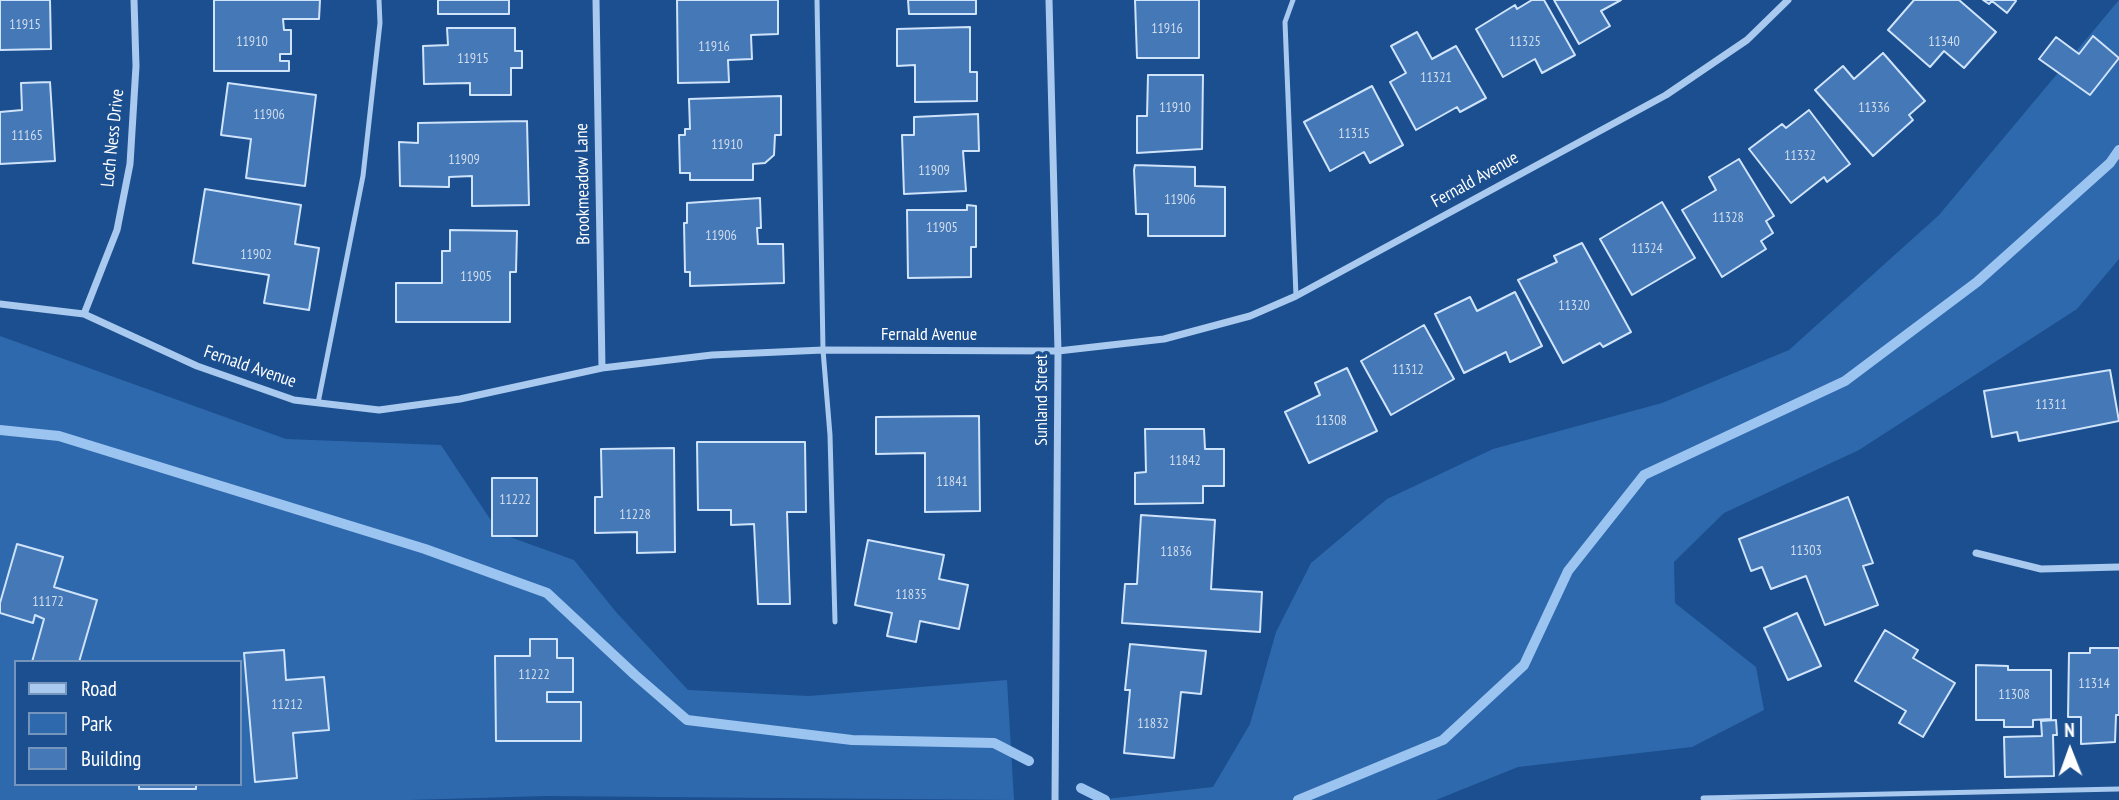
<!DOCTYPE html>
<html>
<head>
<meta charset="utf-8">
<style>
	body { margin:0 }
	#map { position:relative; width:2119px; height:800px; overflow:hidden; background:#1b4f8f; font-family:"PT Sans Narrow",sans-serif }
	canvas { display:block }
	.legend { position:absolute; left:14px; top:660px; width:228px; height:126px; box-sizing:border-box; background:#1b4f8f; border:2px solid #7695bc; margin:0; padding:9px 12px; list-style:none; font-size:21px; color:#fff }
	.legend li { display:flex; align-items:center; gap:14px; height:35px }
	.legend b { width:35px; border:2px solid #7695bc }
	.north { position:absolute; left:2035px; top:716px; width:70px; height:70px; -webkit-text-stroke:5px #1b4f8f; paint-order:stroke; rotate:359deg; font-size:19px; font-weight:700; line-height:28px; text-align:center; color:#fff }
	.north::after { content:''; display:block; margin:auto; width:24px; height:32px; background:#fff; clip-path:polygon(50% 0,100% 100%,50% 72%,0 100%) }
</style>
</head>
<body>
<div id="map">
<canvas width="2119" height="800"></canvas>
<ul class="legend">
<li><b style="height:9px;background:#a9c9ee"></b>Road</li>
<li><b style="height:19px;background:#2e69ad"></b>Park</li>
<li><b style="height:19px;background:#4478b7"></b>Building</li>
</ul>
<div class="north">N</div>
</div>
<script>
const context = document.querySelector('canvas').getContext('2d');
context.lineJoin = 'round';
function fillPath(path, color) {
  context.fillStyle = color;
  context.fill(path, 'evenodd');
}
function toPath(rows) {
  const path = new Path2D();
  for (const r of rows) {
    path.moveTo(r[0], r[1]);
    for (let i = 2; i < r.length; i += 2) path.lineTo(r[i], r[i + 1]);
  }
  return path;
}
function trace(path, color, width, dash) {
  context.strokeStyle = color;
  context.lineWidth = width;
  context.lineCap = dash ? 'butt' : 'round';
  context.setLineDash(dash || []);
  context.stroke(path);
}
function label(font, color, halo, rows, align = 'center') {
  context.font = font + ' "PT Sans Narrow",sans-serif';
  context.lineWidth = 7;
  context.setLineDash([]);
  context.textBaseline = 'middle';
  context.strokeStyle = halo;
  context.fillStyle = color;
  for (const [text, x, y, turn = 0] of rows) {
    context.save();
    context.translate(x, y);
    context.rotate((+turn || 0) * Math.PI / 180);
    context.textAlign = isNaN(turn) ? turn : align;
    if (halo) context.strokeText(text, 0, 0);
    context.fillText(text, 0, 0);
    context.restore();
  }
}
fillPath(toPath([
	[2119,0,2119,259,2077,309,1859,450,1724,513,1674,562,1675,603,1756,667,1764,710,1692,747,1518,767,1436,800,1097,800,1213,787,1250,724,1276,632,1311,563,1387,499,1493,449,1662,403,1789,350,1939,215],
	[0,336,286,439,441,445,492,522,510,537,574,560,616,612,688,690,809,696,1007,680,1014,800,546,796,409,800,0,800],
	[16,662,240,662,240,784,16,784]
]), '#2e69ad');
trace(toPath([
	[0,430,59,436,425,549,547,593,635,675,687,720,852,740,994,743,1029,761],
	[1081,788,1105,800],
	[1298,800,1443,740,1524,665,1568,571,1644,475,1845,381,1977,282,2110,163,2119,150]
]), '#9cc4f0', 10);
const building = toPath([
	[0,0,50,0,51,49,0,50,0,0],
	[214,0,320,0,319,19,283,19,284,30,291,30,291,54,280,54,280,61,289,61,289,71,214,71,214,0],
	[438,0,509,0,509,14,438,14,438,0],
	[677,0,778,0,778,34,751,35,752,59,728,60,729,82,678,83,677,0],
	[908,0,976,0,976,14,909,14,908,0],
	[1135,0,1199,0,1199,58,1137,58,1135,0],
	[1532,0,1544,0,1575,55,1542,73,1535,59,1503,77,1476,29,1515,5,1517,9,1532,0],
	[1554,0,1621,0,1601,11,1610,26,1579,44,1554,0],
	[1914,0,1959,0,1996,32,1964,68,1944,51,1930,67,1888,30,1914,0],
	[1983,0,2015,0,2016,1,2007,13,1992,1,1989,4,1983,0],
	[970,27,970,72,977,72,977,101,915,102,915,65,897,66,897,29,970,27],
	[447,28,515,28,515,51,522,51,522,68,511,68,511,95,470,95,470,83,424,84,423,46,448,45,447,28],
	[1417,32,1432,59,1456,46,1486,98,1460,112,1457,107,1416,130,1390,82,1406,73,1391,46,1417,32],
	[2093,36,2119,58,2090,95,2039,59,2056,37,2079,54,2093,36],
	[1883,53,1925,101,1909,115,1913,120,1873,156,1815,90,1843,66,1854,79,1883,53],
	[1148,75,1203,75,1202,149,1137,153,1137,116,1147,116,1148,75],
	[50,82,55,161,0,164,0,112,22,110,21,83,50,82],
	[228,83,316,95,305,186,246,178,251,139,221,135,228,83],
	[1372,86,1403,145,1370,163,1364,152,1330,171,1304,122,1372,86],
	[781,96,781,135,775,135,774,155,765,163,753,164,753,180,690,180,690,173,680,173,679,135,685,135,685,129,690,129,689,99,781,96],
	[1809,110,1850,164,1827,182,1824,177,1791,203,1749,149,1782,124,1786,128,1809,110],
	[978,114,979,151,963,151,966,191,904,194,902,135,914,135,914,117,978,114],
	[527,121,529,205,472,206,472,176,449,177,449,187,400,186,399,142,418,143,418,123,527,121],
	[1739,159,1774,216,1766,221,1773,233,1761,241,1766,249,1722,277,1682,210,1716,190,1709,177,1739,159],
	[1135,165,1195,167,1195,186,1225,187,1225,236,1148,236,1148,214,1136,214,1134,170,1135,165],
	[205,189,301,205,295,244,319,248,309,310,264,303,269,275,193,263,205,189],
	[760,198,761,228,757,228,758,244,783,244,784,283,690,286,690,272,685,272,684,223,687,223,687,203,760,198],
	[1662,202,1695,258,1632,295,1600,239,1662,202],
	[967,205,976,206,976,247,971,247,971,277,908,278,907,210,967,210,967,205],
	[450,230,517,231,516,272,510,272,510,322,396,322,396,283,442,283,442,251,450,251,450,230],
	[1582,243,1631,332,1603,347,1600,343,1563,363,1518,280,1557,262,1554,256,1582,243],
	[1515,292,1542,346,1510,362,1506,352,1464,373,1435,314,1470,297,1477,311,1515,292],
	[1424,325,1454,379,1391,415,1361,361,1424,325],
	[1347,368,1377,431,1309,463,1285,412,1320,395,1315,383,1347,368],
	[2110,370,2119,421,2019,441,2017,432,1992,437,1984,391,2110,370],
	[979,416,980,511,925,512,925,453,876,454,876,417,979,416],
	[1145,429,1204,429,1205,449,1224,449,1224,486,1203,486,1203,503,1135,504,1135,473,1146,472,1145,429],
	[697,442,805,442,806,512,787,512,790,604,758,604,754,524,731,525,731,510,698,510,697,442],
	[674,448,675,552,637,553,637,532,595,533,595,497,602,497,601,449,674,448],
	[492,478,537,478,537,536,492,536,492,478],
	[1848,497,1873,563,1863,566,1878,605,1825,625,1806,576,1771,589,1762,567,1751,571,1739,539,1848,497],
	[1141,515,1215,520,1211,589,1262,592,1260,632,1122,623,1125,584,1137,584,1141,515],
	[868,540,944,555,939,579,968,585,959,629,920,621,916,642,887,636,892,613,855,605,868,540],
	[17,544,63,557,54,587,97,600,79,662,32,662,44,619,35,615,33,623,0,613,0,603,17,544],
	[1797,613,1821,666,1788,680,1764,628,1797,613],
	[1885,630,1918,650,1913,658,1955,683,1923,737,1899,723,1906,711,1855,681,1885,630],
	[530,639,557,639,557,658,573,658,573,692,547,692,547,702,581,702,581,741,496,741,495,656,530,656,530,639],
	[1130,644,1206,651,1201,694,1181,692,1174,758,1124,753,1130,690,1125,690,1130,644],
	[2090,648,2119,648,2119,715,2116,715,2115,742,2081,744,2081,717,2068,717,2069,653,2090,653,2090,648],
	[284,650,286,680,324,677,329,730,293,733,297,778,255,782,244,653,284,650],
	[1976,665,2008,666,2008,670,2051,670,2051,719,2033,720,2033,727,2004,727,2004,720,1976,720,1976,665],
	[2056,720,2057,735,2053,735,2054,776,2005,777,2004,737,2042,736,2041,721,2056,720],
	[139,784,196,784,196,789,139,789,139,784]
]);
fillPath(building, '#4478b7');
trace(building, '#cfe3fa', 2);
trace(toPath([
	[817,0,823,350,830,435,835,622],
	[1293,0,1285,22,1296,296],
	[318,403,363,176,380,23,379,0],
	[1703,798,2119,789]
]), '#a9c9ee', 5);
trace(toPath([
	[596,0,602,368],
	[1049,0,1058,351,1055,800],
	[0,304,84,314,197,366,294,400,379,410,460,399,602,368,712,355,823,350,1058,351,1164,339,1250,316,1296,296,1666,95,1747,40,1788,0],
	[84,314,117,230,130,164,136,66,134,0],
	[1976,553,2041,569,2119,567]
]), '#a9c9ee', 7);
label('14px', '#d0dded', null, [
	["11915",25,25],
	["11916",1167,29],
	["11910",252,42],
	["11325",1525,42],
	["11340",1944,42],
	["11916",714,47],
	["11915",473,59],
	["11321",1436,78],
	["11910",1175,108],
	["11336",1874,108],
	["11906",269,115],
	["11315",1354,134],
	["11165",27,136],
	["11910",727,145],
	["11332",1800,156],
	["11909",464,160],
	["11909",934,171],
	["11906",1180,200],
	["11328",1728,218],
	["11905",942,228],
	["11906",721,236],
	["11324",1647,249],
	["11902",256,255],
	["11905",476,277],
	["11320",1574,306],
	["11312",1408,370],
	["11311",2051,405],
	["11308",1331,421],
	["11842",1185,461],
	["11841",952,482],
	["11222",515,500],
	["11228",635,515],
	["11303",1806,551],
	["11836",1176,552],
	["11835",911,595],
	["11172",48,602],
	["11222",534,675],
	["11314",2094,684],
	["11308",2014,695],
	["11212",287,705],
	["11832",1153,724]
]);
label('18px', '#fff', '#1b4f8f', [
	["Loch Ness Drive",113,138,-84],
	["Fernald Avenue",1475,180,-29],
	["Brookmeadow Lane",583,184,-91],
	["Fernald Avenue",929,335],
	["Fernald Avenue",250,367,19],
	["Sunland Street",1042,400,-90]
]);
</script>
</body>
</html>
